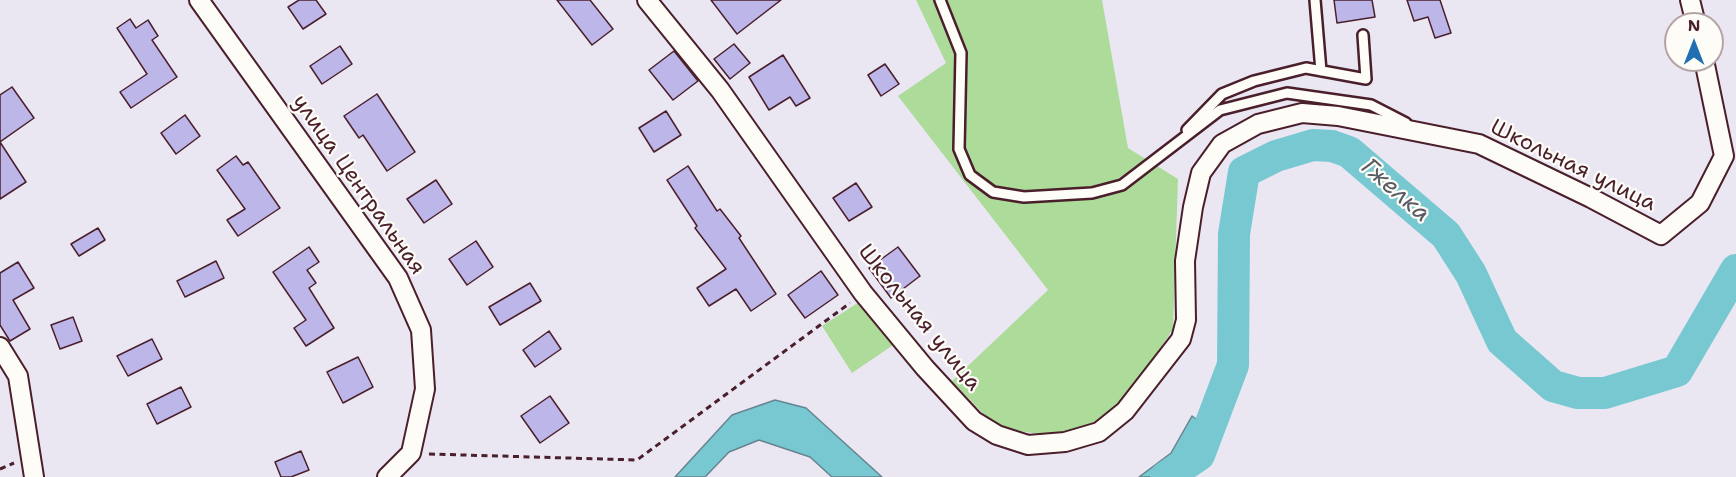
<!DOCTYPE html>
<html>
<head>
<meta charset="utf-8">
<style>
	body { margin:0 }
	#map { position:relative; width:1736px; height:477px; overflow:hidden; background:#eae7f3; font-family:"Shantell Sans",sans-serif }
	canvas { display:block }
	.north { position:absolute; left:1664px; top:12px; width:60px; height:60px; box-sizing:border-box; background:#fdfcf7; border:2px solid #b5a4a5; border-radius:50%; rotate:0deg; font-size:16px; font-weight:700; line-height:24px; text-align:center; color:#4a1f2b }
	.north::after { content:''; display:block; margin:auto; width:21px; height:27px; background:#1f6fb2; clip-path:polygon(50% 0,100% 100%,50% 72%,0 100%) }
</style>
</head>
<body>
<div id="map">
<canvas width="1736" height="477"></canvas>
<div class="north">N</div>
</div>
<script>
const context = document.querySelector('canvas').getContext('2d');
context.lineJoin = 'round';
function fillPath(path, color) {
  context.fillStyle = color;
  context.fill(path, 'evenodd');
}
function toPath(rows) {
  const path = new Path2D();
  for (const r of rows) {
    path.moveTo(r[0], r[1]);
    for (let i = 2; i < r.length; i += 2) path.lineTo(r[i], r[i + 1]);
  }
  return path;
}
function trace(path, color, width, dash) {
  context.strokeStyle = color;
  context.lineWidth = width;
  context.lineCap = dash ? 'butt' : 'round';
  context.setLineDash(dash || []);
  context.stroke(path);
}
function label(font, color, halo, rows, align = 'center') {
  context.font = font + ' "Shantell Sans",sans-serif';
  context.lineWidth = 4.5;
  context.setLineDash([]);
  context.textBaseline = 'middle';
  context.strokeStyle = halo;
  context.fillStyle = color;
  for (const [text, x, y, turn = 0] of rows) {
    context.save();
    context.translate(x, y);
    context.rotate((+turn || 0) * Math.PI / 180);
    context.textAlign = isNaN(turn) ? turn : align;
    if (halo) context.strokeText(text, 0, 0);
    context.fillText(text, 0, 0);
    context.restore();
  }
}
fillPath(toPath([
	[916,0,1102,0,1128,148,1178,179,1173,329,1122,406,1076,439,997,428,952,381,1048,290,898,96,946,63],
	[870,295,902,339,852,373,822,326]
]), '#addb9a');
const water = toPath([
	[775,400,806,408,882,477,832,477,810,457,759,440,729,452,705,477,675,477,732,415,775,400],
	[1192,416,1221,438,1190,477,1139,477,1171,453,1192,416]
]);
fillPath(water, '#78c8d2');
trace(water, '#66848f', 1.5);
trace(toPath([
	[1166,477,1199,455,1233,365,1234,234,1244,172,1276,156,1313,145,1332,146,1349,152,1446,235,1471,274,1502,341,1553,386,1578,393,1605,393,1677,371,1736,270]
]), '#78c8d2', 32);
const building = toPath([
	[299,0,316,0,326,14,303,29,288,7,299,0],
	[557,0,590,0,613,29,592,45,557,0],
	[711,0,781,0,737,34,711,0],
	[1334,0,1372,0,1375,17,1337,23,1334,0],
	[1407,0,1440,0,1451,33,1435,38,1428,17,1414,21,1407,0],
	[130,19,136,28,148,20,158,36,152,40,177,77,131,108,120,92,147,74,117,28,130,19],
	[734,44,750,63,730,79,714,59,734,44],
	[340,46,352,64,322,84,310,66,340,46],
	[674,51,698,81,673,100,649,70,674,51],
	[783,55,810,98,796,106,790,97,769,110,749,77,783,55],
	[885,64,899,84,881,96,868,75,885,64],
	[12,87,34,118,0,142,26,182,0,199,0,95,12,87],
	[377,94,415,152,387,171,363,135,359,138,344,116,377,94],
	[666,111,681,135,654,152,639,128,666,111],
	[185,115,200,136,176,154,161,133,185,115],
	[236,156,243,165,248,162,280,208,238,236,227,220,245,209,217,170,236,156],
	[688,166,717,211,720,209,741,236,739,238,776,294,751,311,736,289,709,306,697,288,726,269,695,228,697,226,667,180,688,166],
	[436,180,452,204,424,223,407,199,436,180],
	[856,183,872,207,849,221,833,198,856,183],
	[98,228,105,240,79,256,71,244,98,228],
	[476,241,493,267,467,285,449,259,476,241],
	[309,247,319,262,307,270,316,283,309,288,334,328,306,346,294,328,306,320,273,272,309,247],
	[898,247,920,276,891,298,869,268,898,247],
	[216,261,224,278,185,297,177,281,216,261],
	[18,262,34,288,13,300,30,329,10,341,0,325,0,273,18,262],
	[821,271,838,295,805,318,788,295,821,271],
	[530,283,541,301,500,325,489,307,530,283],
	[73,317,82,341,60,349,51,325,73,317],
	[549,331,561,349,535,367,523,350,549,331],
	[152,339,162,359,128,376,117,356,152,339],
	[358,357,373,387,343,403,327,372,358,357],
	[181,387,191,407,157,424,147,404,181,387],
	[550,396,569,423,540,443,521,416,550,396],
	[301,451,309,470,291,477,281,477,275,462,301,451]
]);
fillPath(building, '#bdb7e9');
trace(building, '#4a1f2b', 1.5);
const service = toPath([
	[940,0,961,53,959,149,970,175,993,192,1024,197,1092,193,1122,185,1220,110,1287,93,1371,105,1406,123],
	[1315,0,1321,71],
	[1187,130,1222,94,1254,81,1306,68,1366,79,1363,35]
]);
const minor = toPath([
	[199,0,398,278,421,330,425,389,411,453,387,477],
	[647,0,720,90,863,293,925,368,974,421,997,435,1028,445,1065,442,1099,432,1125,411,1181,339,1186,320,1185,261,1193,207,1201,173,1222,144,1258,124,1302,113,1338,116,1479,144,1591,198,1661,235,1700,203,1724,156,1704,60],
	[1690,0,1696,24],
	[0,347,18,376,34,477]
]);
trace(service, '#4a1f2b', 14);
trace(minor, '#4a1f2b', 22);
trace(toPath([
	[429,454,637,460,850,303],
	[0,469,14,463]
]), '#4a1f2b', 3, [6, 4.5]);
trace(service, '#fdfcf7', 9);
trace(minor, '#fdfcf7', 18);
label('22px', '#4a1f2b', '#fdfcf7', [
	["Школьная улица",1573,166,26],
	["улица Центральная",358,185,55],
	["Школьная улица",919,318,51]
]);
label('italic 24px', '#5a5a65', '#fdfcf7', [
	["Гжелка",1395,191,41]
]);
</script>
</body>
</html>
